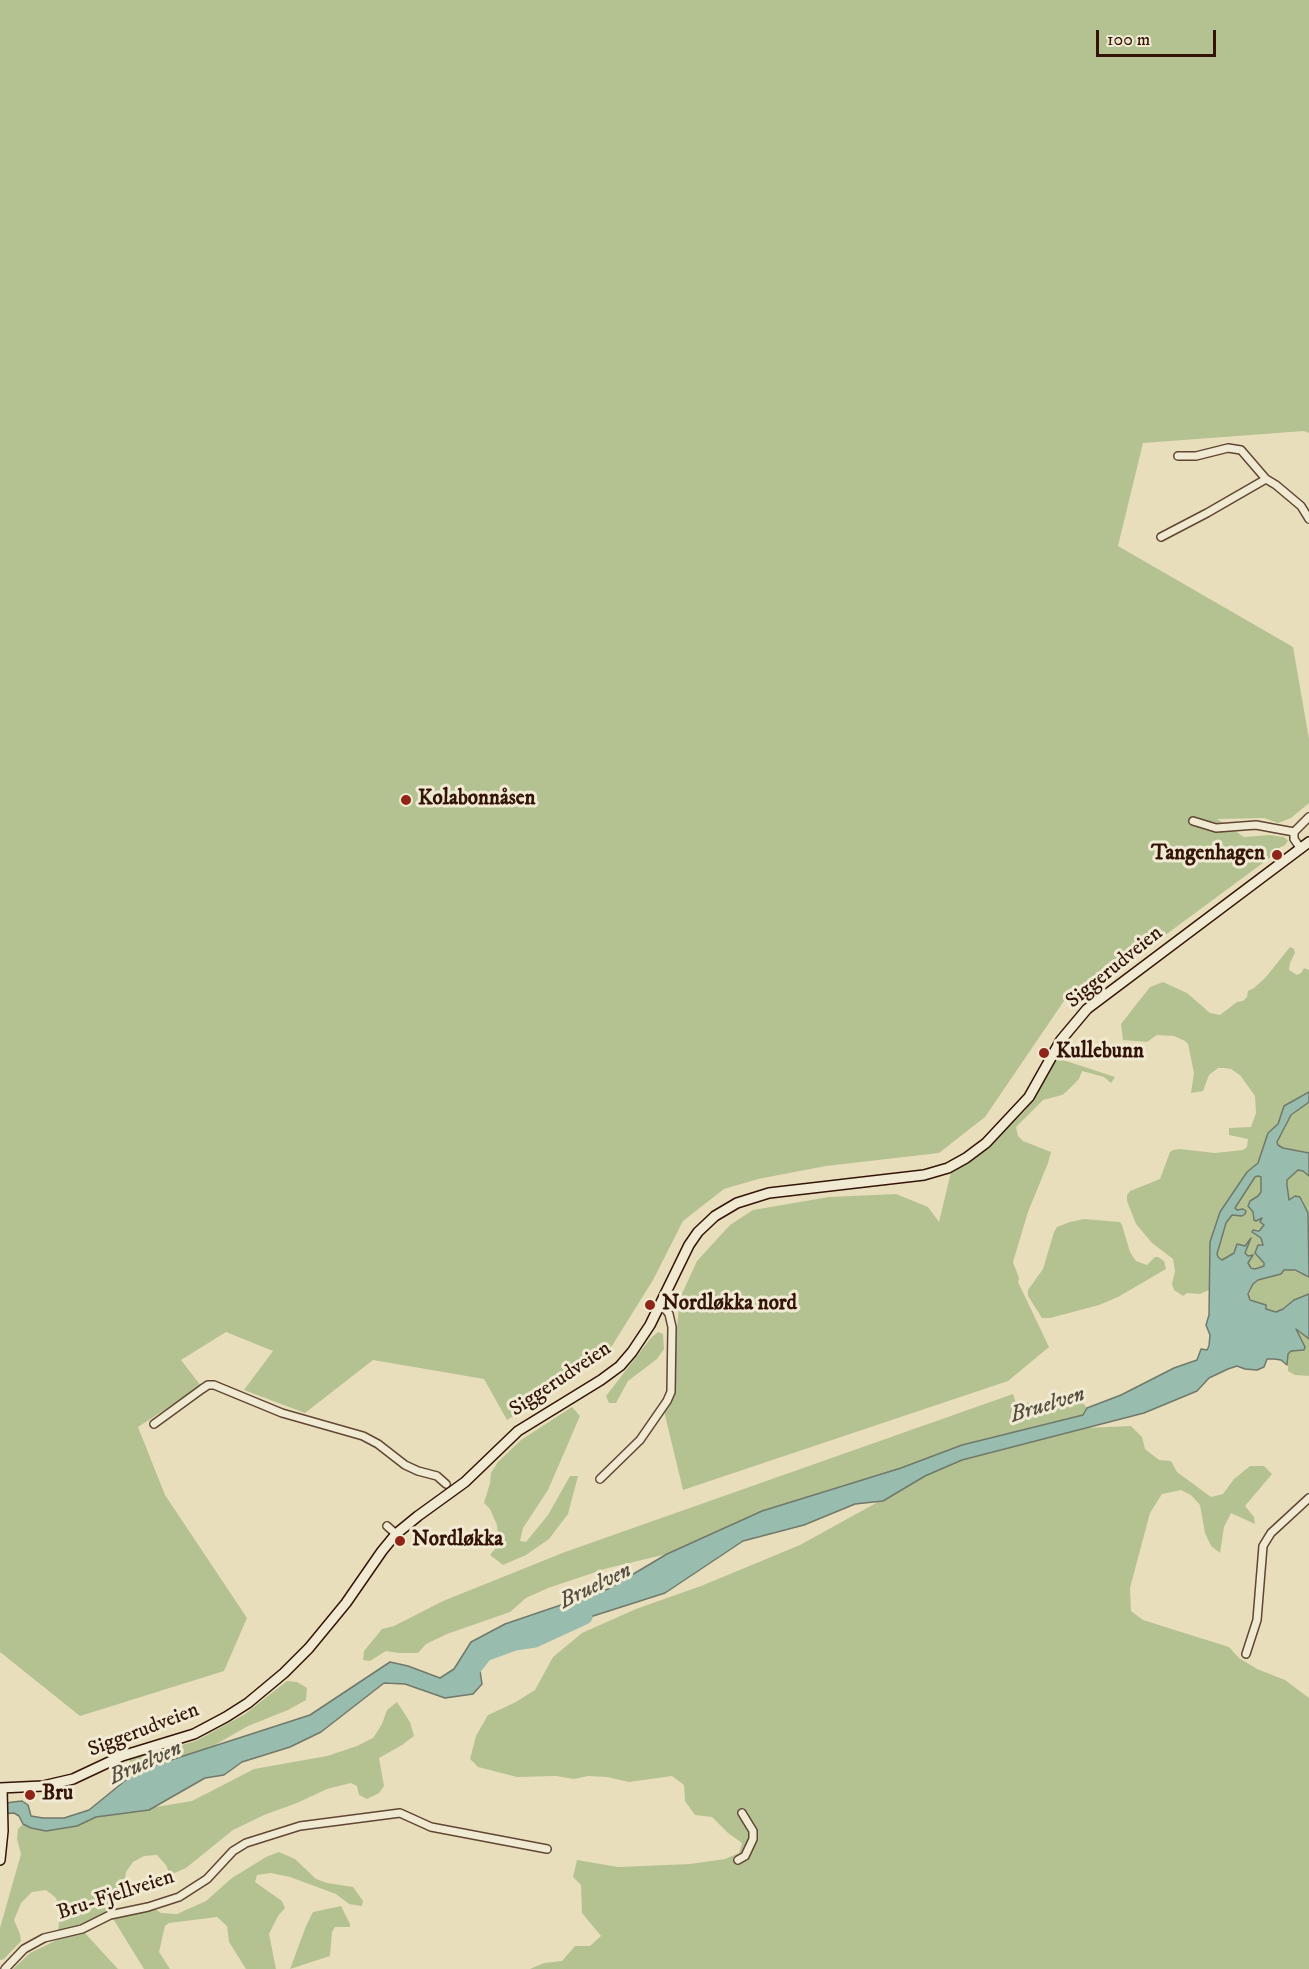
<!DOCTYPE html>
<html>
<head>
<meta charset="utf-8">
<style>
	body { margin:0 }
	#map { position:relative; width:1309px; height:1969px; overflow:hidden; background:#e9debb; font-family:"IM FELL DW Pica",serif }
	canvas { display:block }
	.scale { position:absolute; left:1096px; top:30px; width:120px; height:27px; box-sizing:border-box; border:3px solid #331406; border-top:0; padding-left:8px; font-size:18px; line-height:21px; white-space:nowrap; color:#331406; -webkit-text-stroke:4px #f1ead3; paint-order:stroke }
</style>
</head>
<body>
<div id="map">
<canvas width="1309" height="1969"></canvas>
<div class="scale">100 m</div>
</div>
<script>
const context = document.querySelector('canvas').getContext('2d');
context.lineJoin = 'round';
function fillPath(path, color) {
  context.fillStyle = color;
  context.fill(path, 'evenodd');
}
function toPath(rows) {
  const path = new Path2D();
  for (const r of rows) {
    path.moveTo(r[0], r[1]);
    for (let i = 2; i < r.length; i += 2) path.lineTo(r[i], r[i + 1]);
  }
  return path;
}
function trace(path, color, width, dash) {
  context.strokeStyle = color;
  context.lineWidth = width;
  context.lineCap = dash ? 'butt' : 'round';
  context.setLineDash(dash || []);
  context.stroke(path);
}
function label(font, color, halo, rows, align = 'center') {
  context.font = font + ' "IM FELL DW Pica",serif';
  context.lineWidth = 6;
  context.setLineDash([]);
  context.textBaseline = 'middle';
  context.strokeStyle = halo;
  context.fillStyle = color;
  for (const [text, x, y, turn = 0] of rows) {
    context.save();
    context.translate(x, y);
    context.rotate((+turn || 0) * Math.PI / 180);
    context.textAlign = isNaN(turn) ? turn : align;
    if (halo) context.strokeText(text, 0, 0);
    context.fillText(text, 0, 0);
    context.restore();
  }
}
fillPath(toPath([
	[0,0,1309,0,1309,433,1304,431,1143,443,1118,546,1293,647,1309,739,1309,803,1291,818,1278,823,1264,818,1217,819,1244,837,1269,835,1284,837,1288,841,1285,845,1273,851,1275,854,1076,1001,1068,995,985,1117,939,1153,826,1166,758,1179,724,1189,683,1221,653,1280,605,1357,507,1420,484,1379,373,1360,305,1413,244,1390,273,1351,226,1332,181,1360,201,1386,138,1427,165,1495,247,1618,224,1671,80,1716,0,1652],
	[1290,947,1294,949,1295,953,1290,963,1289,970,1297,975,1301,973,1304,968,1309,970,1309,1092,1284,1106,1278,1124,1268,1133,1258,1163,1247,1171,1235,1192,1224,1206,1210,1242,1209,1290,1200,1294,1187,1293,1183,1296,1174,1290,1172,1284,1175,1271,1173,1259,1152,1243,1136,1224,1127,1201,1127,1195,1130,1191,1160,1179,1170,1152,1173,1150,1180,1149,1215,1153,1243,1150,1247,1147,1248,1139,1229,1135,1229,1128,1251,1127,1256,1113,1255,1096,1240,1075,1231,1069,1224,1068,1218,1068,1209,1075,1203,1091,1191,1093,1194,1073,1188,1044,1185,1041,1174,1036,1157,1035,1147,1042,1123,1040,1121,1024,1150,987,1163,982,1187,993,1210,1013,1220,1015,1237,1002,1243,1001,1247,997,1248,991,1254,988,1266,977],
	[1057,1058,1115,1077,1111,1083,1104,1077,1082,1071,1079,1079,1066,1092,1062,1095,1043,1100,1016,1127,1018,1136,1023,1141,1051,1152,1048,1163,1028,1212,1013,1262,1019,1278,1018,1282,1049,1347,1008,1381,683,1490,664,1411,676,1337,680,1298,697,1261,730,1225,753,1210,829,1197,896,1194,928,1207,939,1222,951,1172,977,1157,1024,1112,1041,1087],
	[1309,1102,1309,1153,1283,1148,1278,1145,1278,1136,1285,1128,1290,1117],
	[1298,1170,1303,1171,1309,1176,1309,1223,1303,1200,1295,1196,1289,1200,1287,1180],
	[1258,1176,1261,1177,1261,1192,1258,1196,1250,1201,1249,1209,1253,1212,1254,1219,1256,1221,1263,1219,1264,1225,1261,1229,1253,1230,1261,1238,1263,1244,1258,1245,1256,1255,1262,1260,1264,1266,1255,1269,1249,1265,1248,1260,1251,1258,1245,1253,1250,1238,1245,1246,1236,1246,1234,1253,1222,1260,1218,1257,1217,1254,1226,1223,1229,1217,1232,1215,1237,1216,1243,1209,1237,1210,1235,1208,1255,1177],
	[1084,1219,1120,1222,1122,1225,1130,1252,1136,1261,1147,1265,1155,1257,1158,1257,1164,1261,1166,1269,1118,1297,1099,1305,1050,1318,1042,1318,1028,1296,1028,1290,1043,1269,1054,1232,1057,1227,1070,1222],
	[1289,1269,1309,1277,1309,1294,1307,1295,1294,1300,1283,1309,1276,1312,1266,1309,1266,1306,1248,1298,1253,1284,1258,1280,1281,1274,1282,1271],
	[1296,1329,1309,1339,1309,1376,1295,1375,1288,1371,1288,1354,1291,1351,1301,1351],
	[658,1332,663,1334,664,1349,657,1359,628,1381,616,1403,609,1403,606,1396,650,1339],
	[1013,1394,1016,1403,1082,1402,1087,1408,1084,1415,962,1445,901,1468,762,1511,667,1554,608,1568,548,1588,526,1598,510,1612,447,1634,426,1644,418,1653,399,1653,386,1651,370,1661,363,1660,364,1651,382,1629,394,1626,443,1601,565,1552],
	[572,1407,580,1416,548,1490,523,1528,520,1541,526,1542,548,1515,570,1476,578,1476,568,1514,549,1539,526,1555,503,1565,490,1555,499,1544,497,1525,490,1509,484,1503,490,1483,491,1473,498,1462,521,1440],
	[1131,1426,1142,1437,1145,1449,1159,1460,1171,1461,1177,1472,1211,1497,1223,1494,1234,1479,1250,1466,1264,1466,1272,1474,1245,1506,1254,1517,1255,1524,1231,1513,1224,1527,1220,1553,1211,1546,1205,1533,1200,1505,1191,1495,1181,1490,1162,1494,1150,1513,1130,1588,1131,1611,1143,1620,1229,1647,1239,1658,1257,1669,1285,1680,1309,1698,1309,1969,530,1969,544,1963,562,1961,575,1946,590,1946,601,1936,582,1913,581,1885,573,1877,577,1860,618,1867,690,1864,725,1859,739,1853,742,1843,728,1833,712,1817,695,1815,685,1801,684,1785,672,1776,629,1782,607,1777,588,1776,574,1779,556,1776,517,1777,478,1767,470,1759,476,1736,488,1715,514,1703,535,1690,553,1657,582,1633,636,1609,701,1586,800,1545,925,1476,962,1460,1084,1428],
	[287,1681,297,1682,307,1688,306,1700,288,1710,248,1726,213,1746,137,1771,133,1769,129,1759,196,1741,245,1714],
	[397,1702,410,1722,414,1736,402,1745,379,1758,384,1786,379,1793,367,1799,359,1795,357,1786,351,1783,327,1789,297,1803,264,1815,233,1830,186,1868,170,1875,166,1865,157,1855,144,1856,133,1862,126,1872,124,1889,112,1908,93,1919,69,1929,58,1931,60,1912,56,1898,46,1890,32,1892,21,1903,14,1920,20,1934,21,1941,4,1959,0,1960,0,1928,21,1854,17,1839,18,1829,23,1824,31,1828,77,1826,96,1817,192,1801,254,1769,327,1756,357,1746,373,1738,382,1724,387,1710],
	[279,1852,295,1859,316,1879,327,1883,353,1887,363,1901,362,1906,349,1904,336,1894,290,1877,271,1873,257,1875,255,1882,282,1901,285,1908,278,1916,269,1934,276,1969,246,1969,229,1942,227,1926,217,1917,169,1923,165,1926,159,1952,170,1969,144,1969,112,1917,154,1908,161,1913,177,1914,206,1901,232,1878,266,1857],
	[341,1906,350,1924,350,1927,335,1927,332,1932,330,1956,290,1969,306,1926,313,1912],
	[84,1932,118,1969,13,1969,30,1953,59,1939]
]), '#b4c292');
const water = toPath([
	[1309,1092,1309,1102,1291,1115,1277,1142,1278,1145,1283,1148,1309,1153,1309,1176,1303,1171,1298,1170,1287,1180,1287,1185,1289,1200,1295,1196,1300,1197,1308,1213,1309,1277,1295,1270,1284,1270,1281,1274,1258,1280,1253,1284,1248,1294,1250,1300,1266,1305,1266,1309,1276,1312,1283,1309,1294,1300,1309,1294,1309,1339,1296,1329,1305,1347,1304,1350,1291,1351,1288,1354,1287,1365,1281,1360,1274,1359,1267,1359,1264,1367,1257,1370,1245,1369,1237,1366,1228,1369,1209,1378,1197,1391,1144,1413,962,1460,925,1476,883,1501,855,1504,804,1525,743,1541,665,1593,515,1641,478,1658,482,1684,473,1694,445,1698,405,1684,384,1683,321,1732,290,1747,242,1762,224,1775,205,1778,149,1810,96,1817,77,1826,46,1831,31,1828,23,1824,19,1816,14,1813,0,1814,0,1804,13,1802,22,1801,28,1805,31,1816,43,1818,64,1818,89,1810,137,1771,310,1715,390,1662,408,1666,440,1678,454,1669,471,1642,505,1624,608,1589,667,1554,762,1511,901,1468,962,1445,1083,1415,1087,1408,1121,1395,1174,1368,1197,1360,1201,1349,1207,1350,1209,1346,1210,1335,1206,1325,1209,1315,1210,1242,1220,1212,1247,1172,1258,1163,1268,1133,1278,1124,1284,1106,1309,1092],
	[1258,1176,1261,1177,1261,1192,1258,1196,1250,1201,1248,1206,1253,1212,1254,1220,1256,1221,1262,1218,1260,1222,1264,1225,1259,1231,1253,1230,1252,1232,1261,1238,1263,1245,1258,1245,1255,1253,1264,1263,1264,1266,1255,1269,1251,1268,1248,1263,1253,1255,1248,1256,1245,1253,1251,1238,1245,1246,1237,1244,1234,1253,1222,1260,1218,1257,1217,1254,1226,1223,1232,1215,1242,1216,1245,1214,1246,1211,1243,1209,1237,1210,1235,1208,1255,1177,1258,1176]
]);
fillPath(water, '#98bcad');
trace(water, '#70796a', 1.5);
trace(toPath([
	[466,1678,485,1654,515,1643,535,1640,585,1617]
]), '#98bcad', 15);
const minor = toPath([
	[1178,456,1196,456,1228,448,1241,450,1266,479,1276,485,1301,506,1309,519],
	[1161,537,1207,513,1266,479],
	[1193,821,1216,828,1256,825,1294,832],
	[1301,849,1294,839,1294,832,1309,817],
	[154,1424,202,1389,208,1385,214,1385,282,1413,363,1436,378,1444,405,1465,418,1471,437,1476,446,1484],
	[600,1479,640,1440,667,1401,671,1392,672,1327,669,1314,661,1303],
	[387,1526,396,1534],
	[1246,1654,1257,1620,1263,1546,1271,1533,1309,1498],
	[738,1860,745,1856,753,1839,753,1831,742,1813],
	[5,1969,24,1949,44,1938,82,1929,110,1915,148,1907,179,1897,207,1879,233,1851,246,1843,300,1826,400,1813,431,1827,547,1849]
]);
const secondary = toPath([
	[0,1788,43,1786,73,1779,122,1756,194,1734,226,1717,248,1703,284,1673,309,1648,346,1603,382,1551,396,1534,418,1516,465,1482,518,1431,601,1380,620,1366,632,1352,650,1325,689,1245,698,1232,715,1216,737,1203,769,1193,924,1175,948,1168,966,1158,986,1143,1029,1097,1061,1040,1087,1009,1309,842],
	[0,1860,3,1831,2,1788]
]);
trace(minor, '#604633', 10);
trace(secondary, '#331406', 12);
trace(minor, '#f1ead3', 7);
trace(secondary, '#f1ead3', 9);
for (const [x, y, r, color] of [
	[406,800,6,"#8f2418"],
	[1277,855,6,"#8f2418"],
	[1044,1053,6,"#8f2418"],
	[650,1305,6,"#8f2418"],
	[400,1541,6,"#8f2418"],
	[30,1795,6,"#8f2418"]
]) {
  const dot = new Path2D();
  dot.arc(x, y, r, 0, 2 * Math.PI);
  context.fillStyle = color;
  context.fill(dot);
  trace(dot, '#f1ead3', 2);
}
label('bold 21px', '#331406', '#f1ead3', [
	["Kolabonnåsen",418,800],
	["Tangenhagen",1265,855,"right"],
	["Kullebunn",1056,1053],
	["Nordløkka nord",662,1305],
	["Nordløkka",412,1541],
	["Bru",42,1795]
], 'left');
label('21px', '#331406', '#f1ead3', [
	["Siggerudveien",1115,968,-39],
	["Siggerudveien",561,1380,-34],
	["Siggerudveien",144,1731,-21],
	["Bru-Fjellveien",116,1896,-18]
]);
label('italic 22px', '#564f40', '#f1ead3', [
	["Bruelven",1048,1406,-17],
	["Bruelven",596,1587,-26],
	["Bruelven",146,1764,-24]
]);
</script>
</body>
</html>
